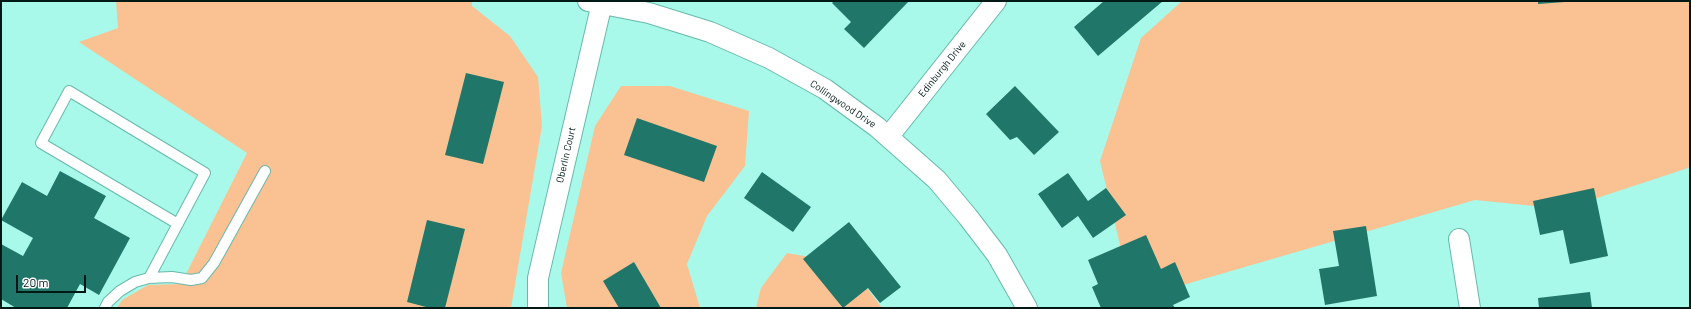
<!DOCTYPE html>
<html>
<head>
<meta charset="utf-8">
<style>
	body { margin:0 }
	#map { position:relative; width:1691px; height:309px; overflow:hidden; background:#a8f9ea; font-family:Barlow,sans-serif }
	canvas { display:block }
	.frame { position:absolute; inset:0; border:2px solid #011915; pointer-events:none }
	.scale { position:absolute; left:16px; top:275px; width:70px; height:18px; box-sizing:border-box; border:2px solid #011915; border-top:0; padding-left:5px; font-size:12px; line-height:14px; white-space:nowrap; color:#011915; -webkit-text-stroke:3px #fff; paint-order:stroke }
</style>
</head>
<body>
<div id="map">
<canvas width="1691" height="309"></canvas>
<div class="frame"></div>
<div class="scale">20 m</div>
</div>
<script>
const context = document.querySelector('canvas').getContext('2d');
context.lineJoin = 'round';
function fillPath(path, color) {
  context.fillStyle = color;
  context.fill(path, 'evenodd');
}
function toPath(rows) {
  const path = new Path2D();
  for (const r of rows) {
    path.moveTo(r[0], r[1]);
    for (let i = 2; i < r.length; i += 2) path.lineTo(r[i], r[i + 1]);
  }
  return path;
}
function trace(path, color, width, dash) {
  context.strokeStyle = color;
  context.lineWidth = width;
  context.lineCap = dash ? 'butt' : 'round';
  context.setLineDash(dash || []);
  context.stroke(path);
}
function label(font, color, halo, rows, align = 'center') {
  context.font = font + ' Barlow,sans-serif';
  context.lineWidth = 3.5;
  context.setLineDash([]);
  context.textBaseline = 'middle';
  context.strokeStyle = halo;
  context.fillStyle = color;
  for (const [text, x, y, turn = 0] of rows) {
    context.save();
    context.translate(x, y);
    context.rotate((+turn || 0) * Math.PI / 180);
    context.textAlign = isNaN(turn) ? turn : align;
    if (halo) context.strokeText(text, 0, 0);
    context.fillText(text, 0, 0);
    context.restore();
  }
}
fillPath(toPath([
	[116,1,472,1,472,6,510,36,538,77,542,126,511,308,117,308,122,300,148,285,181,284,247,153,79,42,118,28],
	[1182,1,1690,1,1690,165,1688,168,1564,209,1475,200,1183,285,1121,249,1100,161,1141,38],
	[621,86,670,86,749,111,745,166,707,216,687,264,700,308,567,308,561,273,595,126],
	[787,253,849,264,882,308,756,308,761,288]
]), '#fac292');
fillPath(toPath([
	[834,1,909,1,864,48,844,29,851,22,832,3],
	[1104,1,1163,1,1098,56,1074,27],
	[1538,1,1565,1,1565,2,1538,4],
	[466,73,504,82,483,164,445,155],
	[1015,86,1059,132,1034,155,1017,137,1010,140,986,114],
	[637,118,717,146,704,182,624,155],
	[60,171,106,196,94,218,130,238,99,295,80,284,67,308,16,308,1,299,1,244,23,256,33,238,1,220,22,182,47,196],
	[762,172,811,207,793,232,744,198],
	[1068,173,1088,201,1106,188,1126,215,1093,238,1078,216,1062,228,1038,194],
	[1594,188,1608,256,1570,264,1563,230,1540,235,1533,201],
	[427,220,465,229,445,308,430,308,407,302],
	[849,222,901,287,880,303,868,288,843,308,803,259],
	[1366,226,1377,296,1325,305,1319,269,1339,266,1333,231],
	[1146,235,1161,269,1175,262,1190,297,1173,305,1175,308,1101,308,1092,287,1098,284,1088,260],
	[634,262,661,308,619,308,603,281],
	[1590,292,1592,308,1539,308,1538,298]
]), '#21766a');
const service = toPath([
	[149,278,205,173,69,91,41,143,178,224],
	[105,308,108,302,120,291,135,282,149,278,172,277,191,280,202,278,214,263,265,171]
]);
const minor = toPath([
	[588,1,649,13,710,32,769,58,825,89,877,127,937,180,968,217,997,255,1027,308],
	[889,136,996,1],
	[1459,239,1470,308],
	[538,308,538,278,602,3]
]);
trace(service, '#69b9ab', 12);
trace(minor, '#69b9ab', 22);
trace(service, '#fff', 10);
trace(minor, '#fff', 20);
label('10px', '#011915', '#fff', [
	["Edinburgh Drive",942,69,-51],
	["Collingwood Drive",843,104,34],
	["Oberlin Court",566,155,-77]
]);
</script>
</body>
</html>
